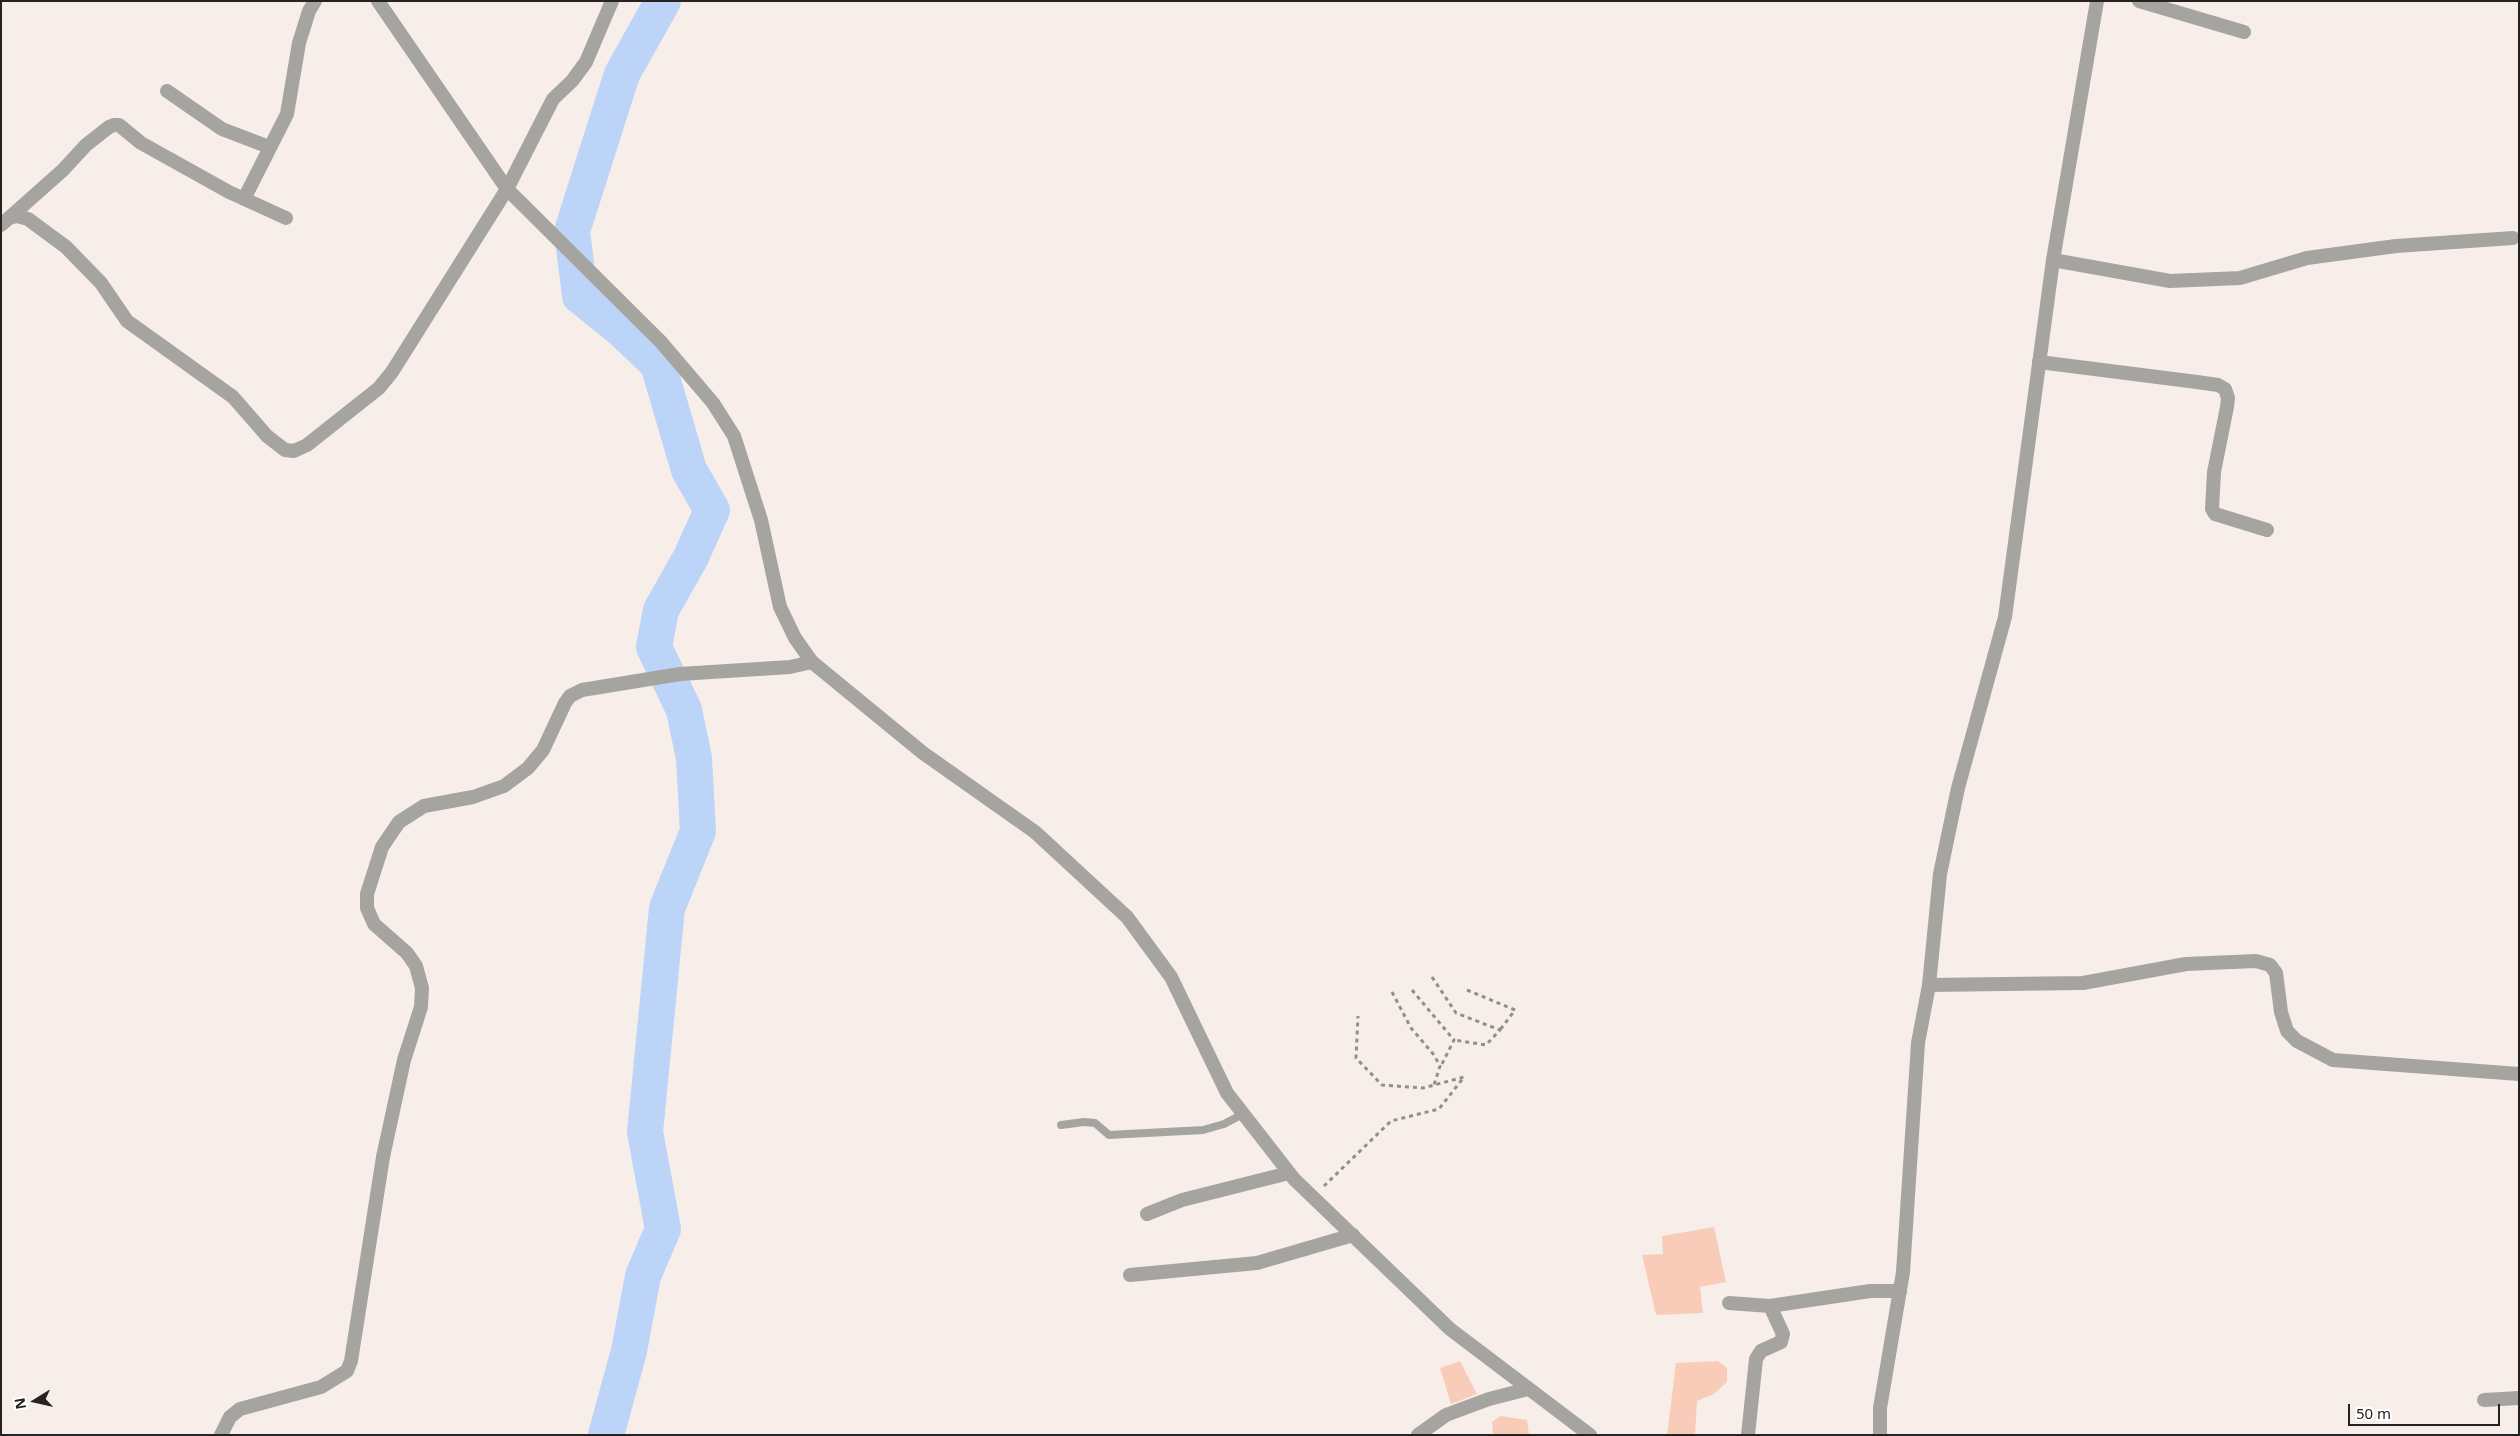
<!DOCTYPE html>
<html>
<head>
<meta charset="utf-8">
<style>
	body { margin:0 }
	#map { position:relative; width:2520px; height:1436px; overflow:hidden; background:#f7eeea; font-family:"Noto Sans",sans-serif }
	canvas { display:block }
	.frame { position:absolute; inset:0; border:2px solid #252221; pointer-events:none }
	.north { position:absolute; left:10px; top:1376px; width:50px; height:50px; -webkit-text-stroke:4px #fff; paint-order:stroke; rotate:260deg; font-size:14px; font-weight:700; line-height:20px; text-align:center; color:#252221 }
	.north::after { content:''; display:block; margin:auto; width:18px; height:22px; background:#252221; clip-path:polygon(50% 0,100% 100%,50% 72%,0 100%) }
	.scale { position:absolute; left:2348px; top:1404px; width:152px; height:22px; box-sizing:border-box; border:2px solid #252221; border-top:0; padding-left:6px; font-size:15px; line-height:18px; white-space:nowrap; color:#252221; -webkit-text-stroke:4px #fff; paint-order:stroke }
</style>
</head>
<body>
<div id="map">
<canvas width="2520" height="1436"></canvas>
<div class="frame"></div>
<div class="north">N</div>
<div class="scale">50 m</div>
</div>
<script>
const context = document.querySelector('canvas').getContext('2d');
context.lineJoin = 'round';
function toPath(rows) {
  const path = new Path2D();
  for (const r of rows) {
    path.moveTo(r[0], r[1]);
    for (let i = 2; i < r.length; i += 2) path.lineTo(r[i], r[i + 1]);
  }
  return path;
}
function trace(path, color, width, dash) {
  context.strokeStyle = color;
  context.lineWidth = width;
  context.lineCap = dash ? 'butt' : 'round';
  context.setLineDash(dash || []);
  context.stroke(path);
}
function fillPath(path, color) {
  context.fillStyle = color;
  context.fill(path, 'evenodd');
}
trace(toPath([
	[606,1435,629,1351,643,1276,663,1229,645,1132,667,908,698,831,694,758,684,710,654,647,661,610,691,557,712,510,689,470,658,364,621,329,580,296,572,231,622,74,663,1]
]), '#bcd4f8', 36);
fillPath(toPath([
	[1714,1227,1726,1282,1700,1287,1703,1313,1656,1315,1642,1255,1663,1254,1662,1236],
	[1460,1361,1477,1394,1451,1404,1440,1368],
	[1718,1361,1727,1368,1727,1382,1714,1394,1697,1401,1695,1435,1667,1435,1676,1363],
	[1500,1416,1527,1420,1529,1435,1493,1435,1492,1422]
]), '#f9ccb9');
trace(toPath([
	[1432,977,1456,1013,1500,1030,1486,1045,1454,1040],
	[1412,990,1454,1040,1441,1066],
	[1467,990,1515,1010,1500,1030],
	[1392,992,1411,1028,1434,1055,1440,1066,1434,1085],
	[1324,1186,1391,1121,1439,1109,1464,1077,1423,1088,1382,1085,1356,1058,1358,1016]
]), '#938d8b', 3, [4, 4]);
trace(toPath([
	[1061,1125,1084,1122,1095,1123,1109,1135,1203,1130,1224,1124,1243,1114]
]), '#a6a4a1', 8);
trace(toPath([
	[2139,1,2244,32],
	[167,91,222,129,269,147],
	[244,199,287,114,299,43,309,11,315,1],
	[9,218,63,170,86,145,109,127,114,125,119,125,141,143,229,192,286,218],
	[1,225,9,218,17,216,28,219,66,247,101,283,127,321,233,397,267,436,285,450,294,451,307,445,379,388,392,372,507,189,553,99,572,81,586,62,612,1],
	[2053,260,2170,281,2240,278,2307,258,2396,246,2513,238],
	[2039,362,2197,382,2218,385,2225,389,2228,398,2227,407,2214,472,2212,509,2215,514,2267,530],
	[1929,985,2083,983,2186,964,2256,961,2270,965,2276,973,2281,1012,2287,1031,2297,1041,2333,1060,2519,1074],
	[1147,1214,1182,1200,1289,1173],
	[1130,1275,1257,1263,1353,1235],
	[1729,1303,1770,1306,1870,1291,1900,1291],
	[2484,1400,2519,1398],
	[221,1435,230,1417,240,1409,321,1387,347,1371,351,1361,383,1157,404,1060,421,1007,422,988,416,966,407,953,374,924,367,908,367,894,382,847,399,822,424,806,473,797,504,786,528,768,543,750,565,703,570,696,582,690,680,674,790,667,812,662],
	[1418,1435,1446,1415,1489,1399,1528,1389],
	[1748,1435,1756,1359,1761,1351,1781,1342,1783,1334,1770,1306]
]), '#a6a4a1', 14);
trace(toPath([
	[378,1,507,189,661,342,713,403,734,436,761,520,780,607,795,638,812,662,923,753,1035,832,1127,917,1171,977,1227,1093,1294,1179,1450,1329,1590,1435],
	[1880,1435,1880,1408,1903,1272,1918,1043,1929,985,1940,874,1958,788,2005,617,2053,260,2097,1]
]), '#a6a4a1', 14);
</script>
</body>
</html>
